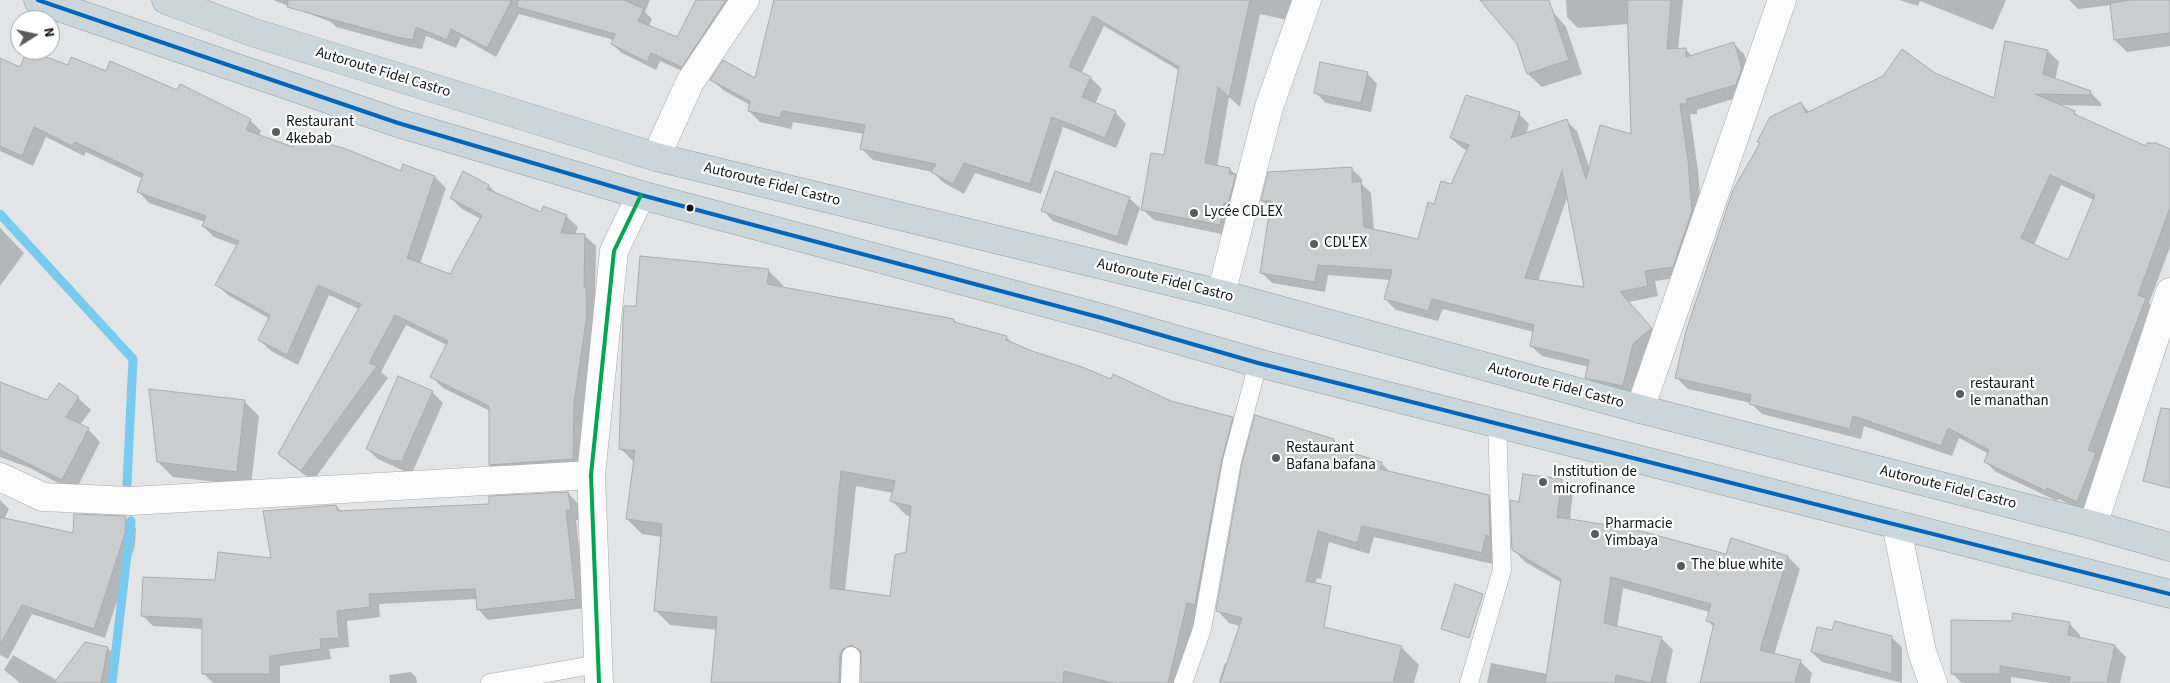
<!DOCTYPE html>
<html>
<head>
<meta charset="utf-8">
<style>
	body { margin:0 }
	#map { position:relative; width:2170px; height:683px; overflow:hidden; background:#e2e4e5; font-family:"Source Sans 3",sans-serif }
	canvas { display:block }
	.north { position:absolute; left:10px; top:10px; width:50px; height:50px; box-sizing:border-box; background:#fff; border:1px solid #a0a1a1; border-radius:50%; rotate:80deg; font-size:14px; font-weight:700; line-height:20px; text-align:center; color:#121414 }
	.north::after { content:''; display:block; margin:auto; width:18px; height:22px; background:#5b5d5d; clip-path:polygon(50% 0,100% 100%,50% 72%,0 100%) }
</style>
</head>
<body>
<div id="map">
<canvas width="2170" height="683"></canvas>
<div class="north">N</div>
</div>
<script>
const context = document.querySelector('canvas').getContext('2d');
context.lineJoin = 'round';
function fillPath(path, color) {
  context.fillStyle = color;
  context.fill(path, 'evenodd');
}
function toPath(rows) {
  const path = new Path2D();
  for (const r of rows) {
    path.moveTo(r[0], r[1]);
    for (let i = 2; i < r.length; i += 2) path.lineTo(r[i], r[i + 1]);
  }
  return path;
}
function trace(path, color, width, dash) {
  context.strokeStyle = color;
  context.lineWidth = width;
  context.lineCap = dash ? 'butt' : 'round';
  context.setLineDash(dash || []);
  context.stroke(path);
}
function label(font, color, halo, rows, align = 'center') {
  context.font = font + ' "Source Sans 3",sans-serif';
  context.lineWidth = 4.5;
  context.setLineDash([]);
  context.textBaseline = 'middle';
  context.strokeStyle = halo;
  context.fillStyle = color;
  for (const [text, x, y, turn = 0] of rows) {
    context.save();
    context.translate(x, y);
    context.rotate((+turn || 0) * Math.PI / 180);
    context.textAlign = isNaN(turn) ? turn : align;
    if (halo) context.strokeText(text, 0, 0);
    context.fillText(text, 0, 0);
    context.restore();
  }
}
fillPath(toPath([
	[273,0,650,0,645,12,652,19,649,26,678,38,697,0,742,0,691,75,660,61,656,70,622,53,612,44,614,40,519,14,496,57,461,37,456,48,426,36,422,49,406,46,336,27,331,22],
	[776,0,1300,0,1296,22,1260,14,1240,107,1229,97,1217,167,1230,169,1241,180,1231,236,1154,220,1142,209,1165,157,1180,71,1104,26,1081,74,1091,78,1102,89,1095,104,1115,112,1126,124,1116,148,1063,127,1041,194,975,173,964,194,944,183,933,172,873,160,861,148,864,134,793,122,791,129,760,122,749,111,750,105,723,90,712,79,756,80],
	[1482,0,1543,0,1566,27,1582,74,1542,87,1528,74,1518,43],
	[1566,0,1683,0,1678,50,1686,50,1692,56,1734,44,1744,54,1752,79,1746,95,1697,110,1697,114,1690,114,1698,171,1702,222,1683,277,1655,281,1658,296,1629,302,1661,339,1643,355,1634,396,1597,388,1587,377,1589,367,1542,356,1531,346,1534,332,1443,309,1438,321,1396,310,1385,299,1390,280,1328,275,1325,292,1272,283,1261,272,1271,209,1262,201,1351,168,1362,179,1362,184,1371,193,1374,231,1419,240,1435,206,1452,185,1468,151,1462,148,1451,138,1519,114,1529,124,1526,135,1566,121,1577,131,1590,170,1632,136,1629,24,1578,28,1567,17],
	[1568,195,1586,288,1538,281],
	[1899,0,2006,0,1993,30,1920,1,1918,6],
	[2069,0,2170,0,2170,46,2127,52,2115,40,2111,5,2078,9],
	[28,50,69,67,106,73,178,92,250,120,261,131,259,136,294,148,402,173,435,177,446,188,420,264,450,275,481,219,462,209,451,198,489,186,499,196,542,214,566,216,578,227,575,235,584,235,596,246,595,297,597,299,584,470,501,476,490,465,490,411,443,388,432,377,447,345,406,325,381,372,388,378,313,481,290,464,279,453,359,309,329,295,298,365,271,351,260,340,270,319,228,295,216,284,238,246,214,237,203,226,205,222,149,203,138,191,143,179,86,152,84,156,46,137,33,166,0,151,0,60,20,69],
	[2048,51,2059,62,2055,80,2090,92,2101,103,2101,106,2058,105,2074,112,2081,119,2146,148,2149,142,2170,150,2170,247,2149,303,2156,310,2100,458,2106,465,2088,512,2058,499,2057,501,1996,472,1985,461,1989,454,1959,438,1952,456,1864,426,1861,439,1762,414,1751,403,1688,389,1677,378,1801,103,1809,112,1934,74,1995,100],
	[2061,185,2094,200,2069,262,2034,245],
	[1367,73,1377,84,1371,112,1326,103,1315,92],
	[1129,198,1140,208,1127,246,1053,221,1043,210],
	[0,228,24,253,0,286],
	[768,270,783,285,783,289,954,320,958,324,1006,337,1015,345,1171,402,1232,418,1247,433,1186,683,861,683,863,659,855,670,854,683,712,683,717,630,670,625,655,610,662,537,642,534,627,519,635,463,621,449,637,307],
	[856,486,893,493,891,500,906,515,911,517,907,553,891,598,845,591],
	[0,383,47,402,78,398,91,410,80,425,88,429,100,442,75,492,30,468,0,457],
	[432,392,443,403,413,471,404,471,378,459,367,449],
	[244,401,259,416,251,486,173,477,158,462],
	[1334,440,1345,452,1381,463,1391,473,1488,496,1500,508,1493,564,1374,537,1369,554,1329,542,1321,579,1317,578,1281,683,1221,683,1219,681,1225,663,1228,664,1240,626,1229,623,1217,610],
	[1561,480,1573,492,1570,520,1727,556,1788,557,1800,569,1774,655,1800,661,1812,673,1810,683,1701,683,1714,627,1707,620,1710,612,1623,588,1617,628,1661,638,1673,650,1666,682,1670,683,1487,683,1491,663,1548,674,1562,583,1525,562,1513,549,1520,503],
	[568,493,578,504,580,520,576,520,586,608,488,620,478,609,477,599,379,604,380,617,347,621,349,647,329,649,331,659,280,666,280,683,213,683,204,674,203,629,153,626,143,616,216,581,272,559,336,506,342,512,490,505],
	[0,500,9,509,4,519,74,535,125,518,136,528,135,545,105,638,32,614,8,659,0,655],
	[2069,623,2080,635,2080,638,2115,646,2126,657,2120,683,2051,683,2011,677,2011,683,1962,683,1953,674],
	[1833,632,1891,637,1902,647,1902,683,1822,662,1812,652],
	[1401,647,1419,665,1414,682,1418,683,1309,683],
	[108,648,115,656,110,683,20,683,4,670,13,655,58,681],
	[411,672,416,677,417,683,390,683,389,675]
]), '#0003');
trace(toPath([
	[0,214,133,359,127,484],
	[112,683,131,521]
]), '#78caee', 9);
const building = toPath([
	[288,0,512,0,487,48,451,29,447,40,416,27,413,40,396,37,287,7,288,0],
	[518,0,624,0,644,9,638,21,677,37,696,0,726,0,682,67,651,53,647,62,611,44,615,34,517,7,518,0],
	[774,0,1250,0,1229,97,1218,87,1205,163,1230,168,1229,174,1236,174,1228,203,1224,203,1220,225,1141,210,1151,153,1164,155,1179,67,1093,16,1069,66,1091,77,1082,97,1116,111,1105,138,1052,117,1030,184,964,163,953,184,931,172,936,164,860,149,865,125,782,111,780,118,748,111,750,101,710,80,723,60,755,78,774,0],
	[1480,0,1549,0,1569,60,1527,74,1517,44,1480,0],
	[1627,0,1671,0,1667,49,1686,48,1686,57,1734,42,1742,68,1736,85,1687,99,1687,104,1680,104,1688,160,1692,211,1673,267,1645,271,1648,286,1620,292,1652,328,1633,344,1623,386,1585,378,1589,360,1530,346,1534,325,1432,299,1428,311,1384,299,1392,270,1318,265,1315,282,1260,273,1271,201,1261,201,1268,172,1352,167,1352,182,1361,181,1364,227,1418,239,1428,202,1434,204,1441,181,1451,184,1469,145,1450,138,1466,95,1520,112,1511,138,1567,119,1586,179,1600,125,1631,134,1627,0],
	[1562,171,1584,287,1525,278,1562,171],
	[2130,0,2170,0,2170,33,2114,40,2110,3,2130,0],
	[2005,41,2048,50,2043,74,2091,91,2090,95,2035,94,2075,111,2074,114,2146,146,2147,143,2156,143,2170,149,2170,208,2138,295,2146,298,2088,450,2096,453,2077,502,2047,488,2046,491,1984,462,1989,450,1948,428,1941,446,1853,416,1850,429,1749,404,1751,395,1675,378,1686,331,1733,190,1760,143,1757,142,1770,117,1801,102,1806,113,1883,76,1902,49,1935,73,1994,98,2005,41],
	[2050,175,2095,195,2068,260,2021,238,2050,175],
	[27,50,68,65,71,57,106,71,110,61,177,90,180,84,251,119,246,130,293,147,296,135,343,148,401,171,403,164,435,176,407,258,450,274,482,215,450,198,463,171,489,185,487,189,541,212,543,206,567,215,561,233,585,234,584,287,586,287,587,315,574,403,573,459,489,465,489,406,430,377,448,341,395,315,369,363,377,366,301,471,278,454,361,304,318,285,287,355,258,340,270,315,215,285,239,241,202,226,206,216,137,192,143,174,75,142,72,146,34,127,22,156,0,146,0,58,20,67,27,50],
	[1320,62,1368,72,1361,103,1314,93,1320,62],
	[1055,171,1130,197,1117,237,1041,211,1055,171],
	[640,256,769,269,767,284,954,319,954,322,1007,336,1006,340,1032,351,1082,367,1111,379,1113,374,1171,401,1233,417,1222,459,1195,605,1187,603,1168,683,1113,683,1064,671,1063,683,861,683,861,651,851,645,842,650,840,655,839,683,711,683,717,617,654,611,662,524,626,519,635,451,619,449,623,321,624,306,636,306,640,256],
	[841,471,895,481,890,501,911,506,906,552,895,555,890,596,830,588,841,471],
	[398,376,433,391,402,461,393,461,366,449,398,376],
	[0,382,47,400,59,383,79,397,66,417,89,428,62,480,0,450,0,382],
	[149,389,245,400,237,472,157,462,149,389],
	[2161,408,2170,409,2170,488,2143,481,2161,408],
	[1255,415,1334,439,1332,447,1382,462,1380,469,1489,495,1490,537,1486,535,1482,553,1362,526,1357,543,1318,531,1306,581,1331,586,1324,627,1402,646,1393,683,1220,683,1242,618,1216,611,1242,463,1255,415],
	[1523,474,1562,479,1557,517,1633,529,1726,554,1731,538,1788,556,1760,650,1801,660,1795,683,1700,683,1714,623,1706,621,1711,604,1611,577,1604,623,1662,637,1651,683,1616,675,1615,683,1545,683,1561,579,1512,550,1510,500,1519,502,1523,474],
	[568,492,571,510,566,510,576,599,477,610,475,589,369,594,370,607,337,611,339,638,320,639,321,649,270,656,270,674,202,674,202,619,141,616,143,577,215,580,218,552,271,558,263,511,336,505,338,511,489,504,489,496,568,492],
	[74,514,126,516,125,534,94,629,22,605,0,645,0,517,73,533,74,514],
	[1455,584,1483,594,1469,638,1441,629,1455,584],
	[2013,613,2070,622,2068,635,2115,645,2107,683,2069,683,2070,677,2000,666,2000,674,1951,674,1951,620,2012,621,2013,613],
	[1835,621,1892,636,1892,674,1811,652,1817,627,1832,630,1835,621],
	[85,642,108,647,101,683,54,683,85,642]
]);
fillPath(building, '#cacccd');
trace(building, '#aaabac', 1);
const lane = toPath([
	[490,683,598,664],
	[850,683,851,656],
	[1183,683,1202,629,1232,461,1258,363],
	[1469,683,1502,570,1497,423]
]);
const street = toPath([
	[656,157,690,82,745,0],
	[1221,294,1269,107,1307,0],
	[1640,409,1782,0],
	[0,477,43,497,131,501,591,475],
	[2093,525,2170,292],
	[599,683,591,475,614,251,641,195]
]);
const secondary = toPath([
	[1896,524,1922,652,1933,683]
]);
const highway = toPath([
	[38,0,398,123,641,195,1102,318,1258,363,2170,594],
	[166,0,255,33,656,157,1221,294,1640,409,2093,525,2170,547]
]);
trace(lane, '#a8a9aa', 19);
trace(street, '#a8a9aa', 29);
trace(secondary, '#a8a9aa', 29);
trace(highway, '#929fa5', 29);
trace(lane, '#fbfbfb', 18);
trace(street, '#fbfbfb', 28);
trace(secondary, '#fbfbfb', 28);
trace(highway, '#cbd6db', 28);
trace(toPath([
	[38,0,398,123,641,195,1102,318,1258,363,2170,594]
]), '#0065bd', 4);
trace(toPath([
	[599,683,591,475,614,251,641,195]
]), '#00a651', 4);
for (const [x, y, r, color] of [
	[276,132,5,"#5b5d5d"],
	[690,208,4.5,"#121414"],
	[1194,213,5,"#5b5d5d"],
	[1314,244,5,"#5b5d5d"],
	[1960,394,5,"#5b5d5d"],
	[1276,458,5,"#5b5d5d"],
	[1543,482,5,"#5b5d5d"],
	[1595,534,5,"#5b5d5d"],
	[1681,566,5,"#5b5d5d"]
]) {
  const dot = new Path2D();
  dot.arc(x, y, r, 0, 2 * Math.PI);
  context.fillStyle = color;
  context.fill(dot);
  trace(dot, '#fff', 2);
}
label('15px', '#121414', '#fff', [
	["Autoroute Fidel Castro",383,73,17],
	["Autoroute Fidel Castro",772,185,14],
	["Autoroute Fidel Castro",1165,281,14],
	["Autoroute Fidel Castro",1556,386,15],
	["Autoroute Fidel Castro",1948,488,14]
]);
label('15px', '#121414', '#fff', [
	["Restaurant",286,123],
	["4kebab",286,140],
	["Lycée CDLEX",1204,213],
	["CDL'EX",1324,244],
	["restaurant",1970,385],
	["le manathan",1970,402],
	["Restaurant",1286,449],
	["Bafana bafana",1286,466],
	["Institution de",1553,473],
	["microfinance",1553,490],
	["Pharmacie",1605,525],
	["Yimbaya",1605,542],
	["The blue white",1691,566]
], 'left');
</script>
</body>
</html>
